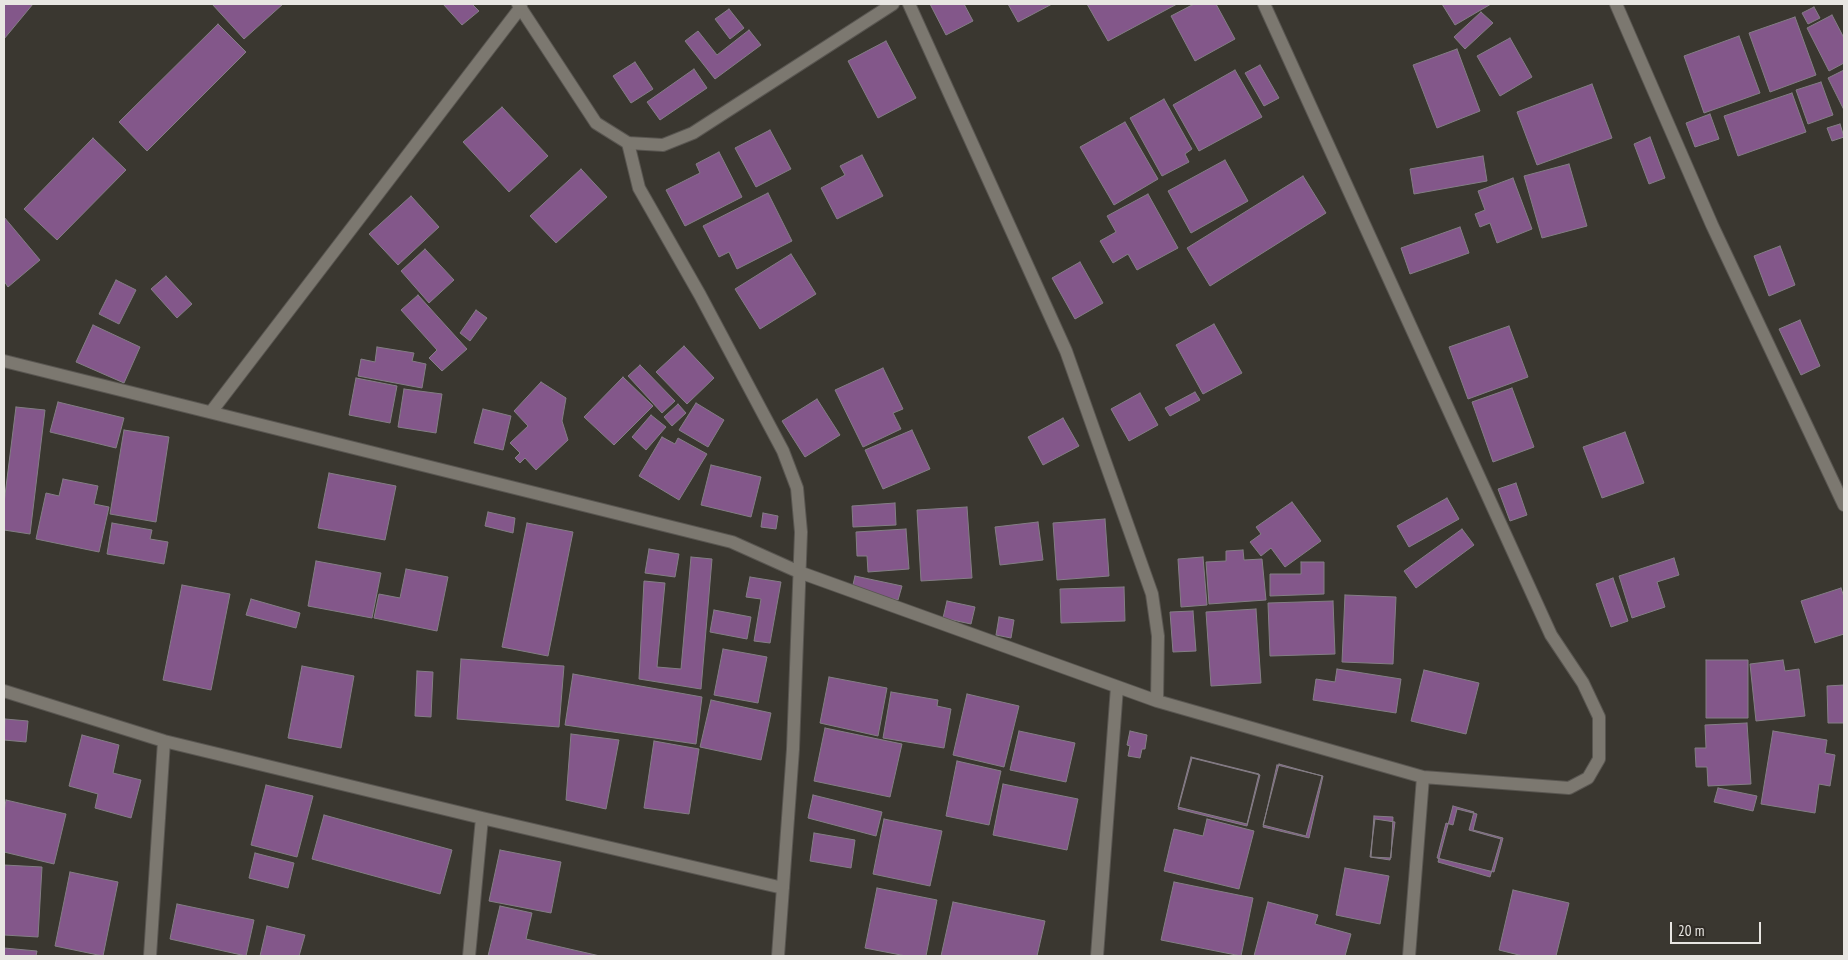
<!DOCTYPE html>
<html>
<head>
<meta charset="utf-8">
<style>
	body { margin:0 }
	#map { position:relative; width:1848px; height:960px; overflow:hidden; background:#3a3730; font-family:"PT Sans Narrow",sans-serif }
	canvas { display:block }
	.frame { position:absolute; inset:0; border:5px solid #e8e6e2; pointer-events:none }
	.scale { position:absolute; left:1670px; top:922px; width:91px; height:22px; box-sizing:border-box; border:2px solid #e8e6e2; border-top:0; padding-left:6px; font-size:15px; line-height:18px; white-space:nowrap; color:#e8e6e2; -webkit-text-stroke:4px #302c26; paint-order:stroke }
</style>
</head>
<body>
<div id="map">
<canvas width="1848" height="960"></canvas>
<div class="frame"></div>
<div class="scale">20 m</div>
</div>
<script>
const context = document.querySelector('canvas').getContext('2d');
context.lineJoin = 'round';
function fillPath(path, color) {
  context.fillStyle = color;
  context.fill(path, 'evenodd');
}
function toPath(rows) {
  const path = new Path2D();
  for (const r of rows) {
    path.moveTo(r[0], r[1]);
    for (let i = 2; i < r.length; i += 2) path.lineTo(r[i], r[i + 1]);
  }
  return path;
}
function trace(path, color, width, dash) {
  context.strokeStyle = color;
  context.lineWidth = width;
  context.lineCap = dash ? 'butt' : 'round';
  context.setLineDash(dash || []);
  context.stroke(path);
}
const building = toPath([
	[4,4,33,4,4,39,4,4],
	[212,4,283,4,244,39,212,4],
	[443,4,472,4,479,11,462,25,443,4],
	[930,4,964,4,973,21,946,35,930,4],
	[1008,4,1052,4,1018,22,1008,4],
	[1087,4,1177,4,1108,41,1087,4],
	[1194,4,1216,4,1235,39,1195,61,1171,16,1194,4],
	[1442,4,1491,4,1455,25,1442,4],
	[1814,7,1820,18,1808,24,1802,13,1814,7],
	[729,9,744,28,730,39,715,19,729,9],
	[1481,12,1493,23,1465,49,1454,37,1481,12],
	[1832,15,1844,38,1844,63,1829,71,1807,28,1832,15],
	[1795,17,1816,75,1770,92,1749,33,1795,17],
	[218,24,246,52,147,151,119,122,218,24],
	[749,30,761,45,715,79,685,41,698,31,717,55,749,30],
	[1739,36,1760,93,1704,113,1684,56,1739,36],
	[1510,38,1532,77,1500,96,1477,56,1510,38],
	[886,41,916,98,878,118,848,61,886,41],
	[1457,49,1480,111,1437,128,1413,65,1457,49],
	[635,62,653,89,631,103,613,76,635,62],
	[1260,65,1279,98,1264,106,1245,73,1260,65],
	[694,69,707,88,660,120,647,102,694,69],
	[1235,70,1262,117,1199,151,1173,105,1235,70],
	[1844,70,1844,110,1828,78,1844,70],
	[1821,82,1833,115,1808,124,1796,90,1821,82],
	[1592,84,1612,138,1537,165,1517,112,1592,84],
	[1792,93,1806,132,1738,156,1724,116,1792,93],
	[1164,99,1192,149,1185,154,1189,162,1162,176,1130,118,1164,99],
	[502,107,548,156,509,192,463,142,502,107],
	[1710,114,1719,139,1695,147,1686,123,1710,114],
	[1125,122,1158,179,1114,205,1080,147,1125,122],
	[1840,124,1844,137,1832,141,1827,128,1840,124],
	[770,130,791,169,756,187,735,148,770,130],
	[1650,137,1665,178,1649,184,1634,144,1650,137],
	[93,138,126,170,57,240,24,209,93,138],
	[719,152,742,197,685,226,666,190,700,173,696,164,719,152],
	[862,155,883,196,837,219,821,188,845,175,840,166,862,155],
	[1483,156,1487,181,1414,194,1410,169,1483,156],
	[1225,160,1248,201,1191,233,1168,191,1225,160],
	[1569,164,1587,226,1542,238,1524,176,1569,164],
	[581,169,607,197,556,243,530,216,581,169],
	[1303,176,1326,213,1210,286,1187,248,1303,176],
	[1513,178,1532,229,1497,243,1490,223,1480,227,1475,214,1485,210,1478,191,1513,178],
	[768,193,792,241,737,269,729,252,719,257,703,226,768,193],
	[1148,194,1178,248,1137,270,1128,254,1113,263,1100,241,1116,232,1107,216,1148,194],
	[411,196,439,227,398,265,369,234,411,196],
	[4,217,40,260,8,287,4,281,4,217],
	[1460,227,1469,253,1410,274,1401,248,1460,227],
	[1780,246,1795,285,1769,296,1754,256,1780,246],
	[425,249,454,280,429,303,401,271,425,249],
	[791,254,816,294,760,329,735,289,791,254],
	[1080,262,1103,303,1075,319,1052,278,1080,262],
	[166,276,192,304,177,318,151,289,166,276],
	[116,280,136,290,119,324,99,314,116,280],
	[418,295,467,349,442,371,429,358,437,350,401,310,418,295],
	[476,310,487,318,470,341,460,333,476,310],
	[1800,320,1820,366,1801,375,1779,329,1800,320],
	[1214,324,1242,373,1203,394,1176,345,1214,324],
	[93,325,140,347,124,383,76,362,93,325],
	[1509,326,1528,377,1468,399,1449,347,1509,326],
	[684,346,714,378,687,404,656,372,684,346],
	[377,347,414,353,412,361,426,364,422,388,358,376,361,359,375,362,377,347],
	[640,365,675,401,662,413,628,376,640,365],
	[883,368,903,409,893,413,901,429,863,447,835,390,883,368],
	[623,377,653,406,614,445,584,417,623,377],
	[356,378,397,386,390,423,349,415,356,378],
	[541,382,566,398,562,421,568,440,536,470,525,458,520,463,515,458,520,453,510,443,528,426,514,411,541,382],
	[1512,388,1534,447,1493,462,1472,402,1512,388],
	[404,389,442,394,436,433,398,427,404,389],
	[1195,392,1200,400,1170,416,1165,408,1195,392],
	[1140,393,1158,425,1129,441,1111,409,1140,393],
	[817,399,840,435,805,457,782,421,817,399],
	[58,402,124,418,116,448,50,432,58,402],
	[696,403,724,420,708,447,679,430,696,403],
	[678,404,686,413,672,426,664,417,678,404],
	[16,407,45,410,30,534,4,530,4,503,16,407],
	[483,409,511,416,503,450,474,443,483,409],
	[651,415,666,427,646,450,632,437,651,415],
	[1063,418,1079,446,1043,465,1028,437,1063,418],
	[124,430,169,437,156,522,110,514,124,430],
	[912,430,930,469,883,489,865,450,912,430],
	[1625,432,1644,483,1602,498,1583,447,1625,432],
	[662,437,675,444,678,438,707,454,679,500,639,476,662,437],
	[711,465,761,477,751,517,701,505,711,465],
	[329,473,396,486,385,540,318,528,329,473],
	[63,479,98,486,94,504,109,507,99,552,36,539,46,493,59,496,63,479],
	[1516,483,1527,515,1510,521,1498,489,1516,483],
	[1447,498,1459,519,1409,547,1397,526,1447,498],
	[1292,502,1321,541,1285,567,1271,548,1261,556,1250,542,1261,534,1256,527,1292,502],
	[895,503,896,525,853,527,852,506,895,503],
	[967,507,972,578,921,581,917,510,967,507],
	[488,512,515,518,513,533,485,526,488,512],
	[763,513,778,516,776,529,761,527,763,513],
	[1105,519,1109,576,1057,580,1053,523,1105,519],
	[1038,522,1043,560,1000,565,995,527,1038,522],
	[112,523,152,530,150,539,168,542,164,564,107,554,112,523],
	[527,523,573,532,548,656,502,647,527,523],
	[906,529,909,569,868,572,867,556,857,556,856,532,906,529],
	[1462,529,1474,545,1416,588,1404,571,1462,529],
	[649,549,679,554,675,577,645,573,649,549],
	[1243,550,1244,560,1262,559,1266,600,1209,604,1206,562,1226,561,1226,551,1243,550],
	[691,557,712,559,701,689,639,679,644,581,665,583,657,667,681,669,691,557],
	[1203,557,1207,605,1181,607,1178,559,1203,557],
	[1674,558,1679,575,1657,582,1665,607,1632,618,1619,576,1674,558],
	[316,561,381,573,372,618,308,606,316,561],
	[1301,562,1324,562,1324,594,1270,596,1270,574,1301,574,1301,562],
	[406,569,448,577,437,631,374,618,379,594,400,598,406,569],
	[855,576,902,586,898,600,852,589,855,576],
	[750,577,781,582,770,643,754,641,761,599,746,597,750,577],
	[1613,578,1628,621,1611,627,1596,584,1613,578],
	[182,585,230,594,211,690,163,680,182,585],
	[1124,587,1125,621,1061,623,1060,589,1124,587],
	[1841,588,1844,597,1844,634,1815,643,1801,601,1841,588],
	[1345,595,1396,597,1393,664,1342,662,1345,595],
	[251,599,300,613,296,628,246,615,251,599],
	[947,601,975,607,971,624,943,618,947,601],
	[1333,601,1335,654,1270,656,1268,603,1333,601],
	[1256,609,1261,683,1211,686,1206,612,1256,609],
	[714,610,751,617,747,639,710,632,714,610],
	[1193,611,1196,651,1173,652,1170,612,1193,611],
	[999,617,1014,620,1011,638,996,635,999,617],
	[723,649,767,657,758,703,714,695,723,649],
	[461,659,564,666,559,727,457,719,461,659],
	[1706,660,1748,660,1748,718,1706,718,1706,660],
	[1783,660,1785,671,1799,669,1805,716,1756,721,1750,664,1783,660],
	[302,666,354,676,341,748,288,738,302,666],
	[1337,669,1401,679,1396,713,1313,700,1316,679,1335,682,1337,669],
	[1424,670,1479,683,1466,734,1411,721,1424,670],
	[417,671,433,672,431,717,415,716,417,671],
	[573,674,702,697,696,744,565,725,573,674],
	[829,677,887,688,878,736,820,723,829,677],
	[1844,685,1844,723,1828,723,1827,686,1844,685],
	[891,692,938,700,937,706,951,709,944,748,883,738,891,692],
	[967,694,1019,706,1004,767,953,755,967,694],
	[711,700,771,713,761,760,700,747,711,700],
	[5,719,28,721,26,742,4,740,5,719],
	[1747,723,1751,784,1708,786,1707,767,1696,767,1695,748,1706,748,1705,725,1747,723],
	[825,728,902,744,890,797,814,781,825,728],
	[1019,731,1075,743,1066,782,1010,770,1019,731],
	[1130,731,1147,735,1145,749,1142,749,1140,758,1128,756,1130,746,1127,745,1130,731],
	[1773,731,1827,740,1825,753,1835,755,1830,786,1819,784,1815,813,1761,804,1773,731],
	[571,734,619,740,606,809,566,800,571,734],
	[82,735,119,745,113,773,141,780,131,818,95,808,98,794,69,786,82,735],
	[654,741,699,749,689,814,644,808,654,741],
	[1191,757,1259,774,1247,824,1178,807,1191,757],
	[1192,758,1260,775,1247,826,1178,809,1192,758],
	[957,761,1001,771,989,825,946,816,957,761],
	[1279,764,1322,776,1306,836,1263,825,1279,764],
	[1277,765,1323,776,1309,838,1263,827,1277,765],
	[1003,784,1078,799,1067,850,993,835,1003,784],
	[266,785,313,796,297,857,251,845,266,785],
	[1718,788,1757,796,1753,811,1714,802,1718,788],
	[813,795,882,812,876,836,808,818,813,795],
	[6,800,66,814,54,864,4,852,4,811,6,800],
	[1453,806,1474,812,1469,830,1501,839,1490,877,1438,862,1453,806],
	[1457,809,1477,814,1473,830,1503,838,1494,872,1437,858,1446,823,1453,825,1457,809],
	[324,815,452,850,440,894,312,859,324,815],
	[1374,816,1393,817,1391,858,1371,857,1374,816],
	[884,819,942,831,930,886,873,874,884,819],
	[1207,819,1254,831,1239,889,1164,871,1174,829,1203,836,1207,819],
	[1375,819,1395,822,1390,860,1370,857,1375,819],
	[814,833,855,840,851,868,810,861,814,833],
	[500,850,561,862,551,913,489,901,500,850],
	[255,853,294,863,288,888,249,878,255,853],
	[4,865,42,867,38,937,4,935,4,865],
	[1345,868,1389,876,1380,924,1336,915,1345,868],
	[70,872,118,882,103,956,55,946,70,872],
	[1174,882,1253,898,1241,956,1161,940,1174,882],
	[877,888,937,900,926,956,906,956,865,948,877,888],
	[1513,890,1569,903,1556,956,1523,956,1499,950,1513,890],
	[953,902,1045,921,1037,956,941,956,953,902],
	[1268,902,1318,915,1315,924,1351,934,1345,956,1254,956,1268,902],
	[177,904,254,920,246,956,170,939,177,904],
	[500,906,532,913,526,939,600,956,488,956,500,906],
	[267,926,305,935,299,956,260,956,267,926],
	[4,948,37,951,36,956,4,956,4,948]
]);
fillPath(building, '#83578a');
trace(building, '#847e85', 1);
const minor = toPath([
	[909,4,1066,351,1152,594,1158,636,1157,701],
	[1616,4,1712,225,1844,505],
	[628,143,639,188,700,295,783,451,797,488,801,532,793,749,778,956],
	[4,361,732,542,799,572,1157,701,1423,777,1569,788,1588,778,1599,759,1599,717,1583,683,1551,635,1264,4],
	[211,412,521,7],
	[4,691,164,741,482,818,783,888],
	[150,956,164,741],
	[469,956,482,818],
	[1097,956,1117,687],
	[1409,956,1423,777]
]);
const tertiary = toPath([
	[518,4,596,123,628,143,663,145,693,133,893,4]
]);
trace(minor, '#595651', 14);
trace(tertiary, '#595651', 14);
trace(minor, '#7c7870', 12);
trace(tertiary, '#7c7870', 12);
</script>
</body>
</html>
